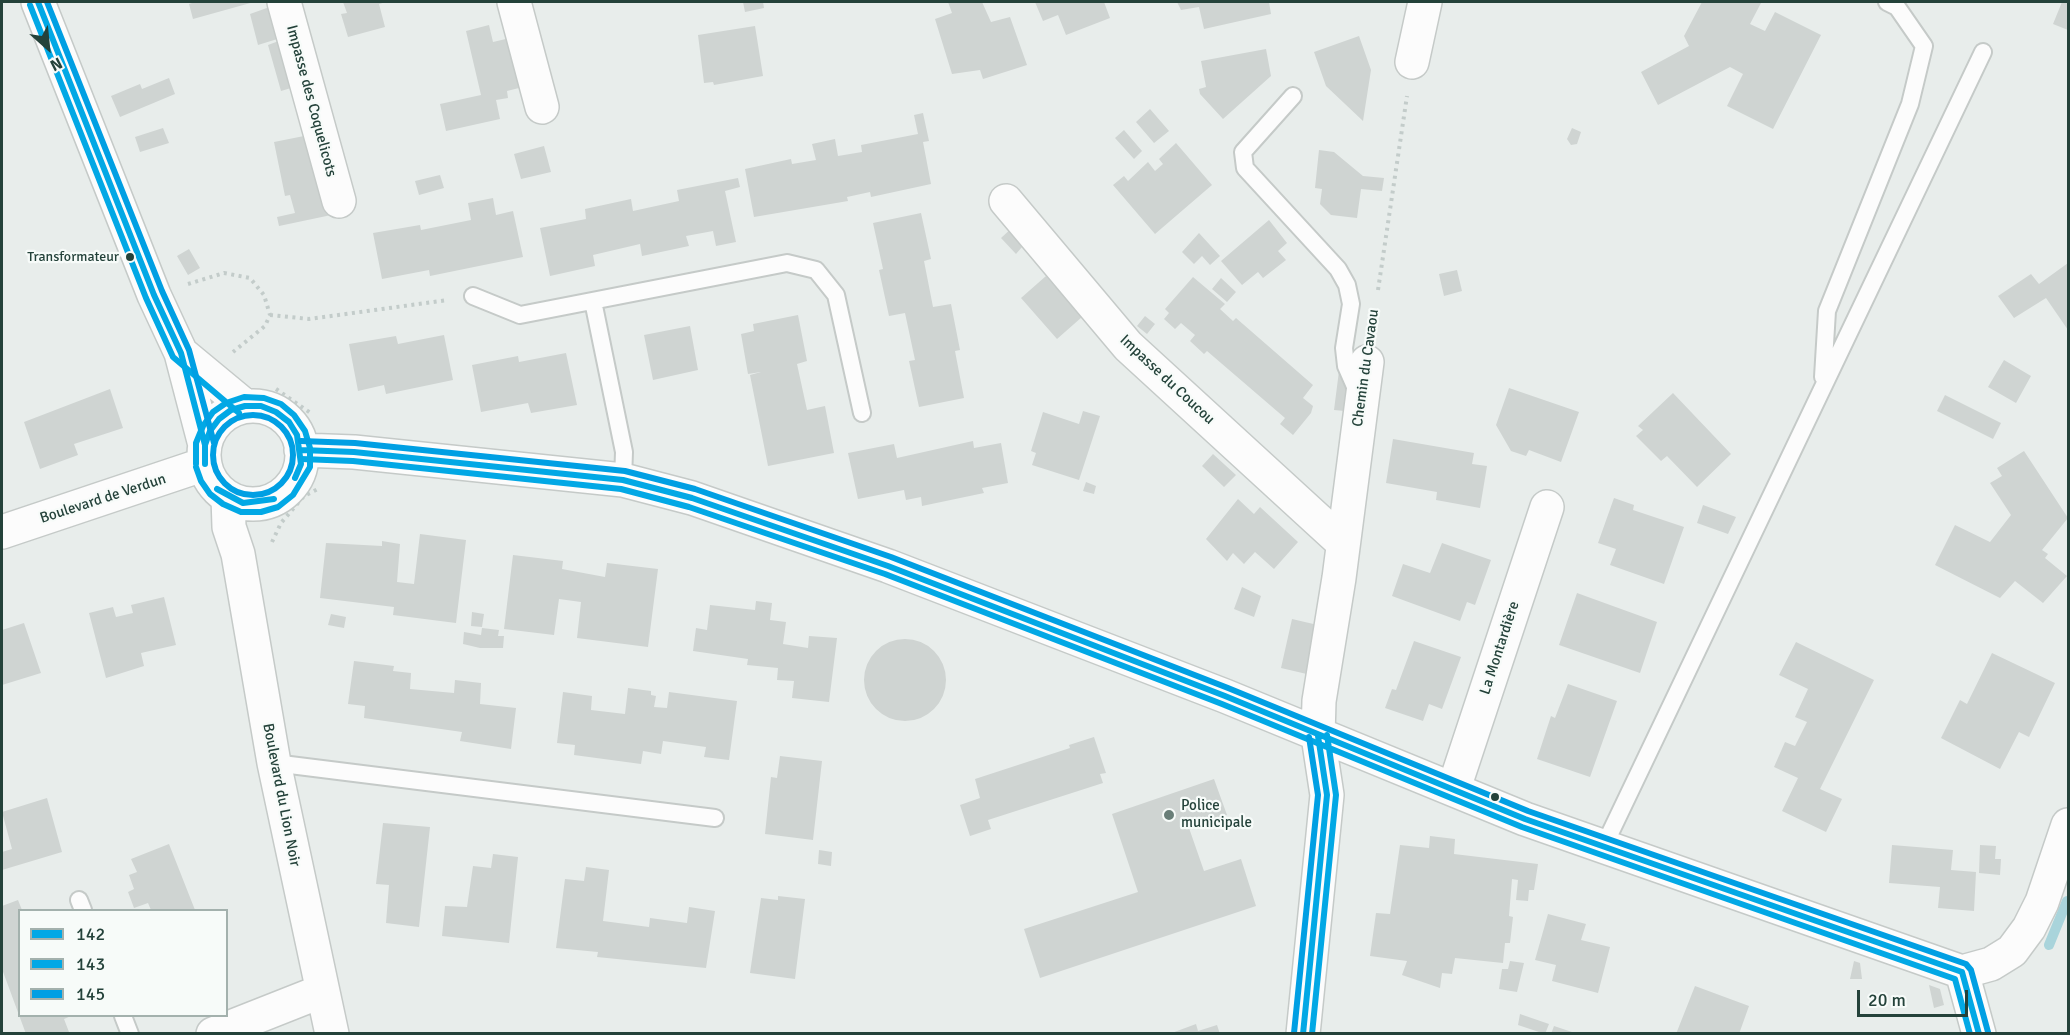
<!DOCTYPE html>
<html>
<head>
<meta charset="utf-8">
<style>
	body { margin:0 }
	#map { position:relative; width:2070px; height:1035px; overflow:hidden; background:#e8edeb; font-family:Signika,sans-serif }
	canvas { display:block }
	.frame { position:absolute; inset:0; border:3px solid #24423a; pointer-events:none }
	.legend { position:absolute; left:18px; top:909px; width:210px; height:108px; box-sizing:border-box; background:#f7fbf9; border:2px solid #a3b1ad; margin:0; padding:8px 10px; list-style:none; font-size:18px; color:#24423a }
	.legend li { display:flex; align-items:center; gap:12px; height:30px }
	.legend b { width:30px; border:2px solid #a3b1ad }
	.north { position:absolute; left:18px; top:18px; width:60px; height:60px; -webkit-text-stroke:4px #f7fbf9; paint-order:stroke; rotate:153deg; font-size:16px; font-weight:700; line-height:24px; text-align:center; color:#24423a }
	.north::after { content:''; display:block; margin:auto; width:21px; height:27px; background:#24423a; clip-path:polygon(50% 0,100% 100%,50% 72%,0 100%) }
	.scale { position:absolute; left:1857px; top:990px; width:111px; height:27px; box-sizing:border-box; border:3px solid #24423a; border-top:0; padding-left:8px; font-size:18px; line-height:21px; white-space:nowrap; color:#24423a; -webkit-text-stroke:4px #f7fbf9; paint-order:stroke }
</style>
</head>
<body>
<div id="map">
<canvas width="2070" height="1035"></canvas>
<div class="frame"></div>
<ul class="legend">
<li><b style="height:8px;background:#02a8e5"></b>142</li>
<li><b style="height:8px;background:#02a8e5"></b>143</li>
<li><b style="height:8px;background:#009fe3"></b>145</li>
</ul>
<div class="north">N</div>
<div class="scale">20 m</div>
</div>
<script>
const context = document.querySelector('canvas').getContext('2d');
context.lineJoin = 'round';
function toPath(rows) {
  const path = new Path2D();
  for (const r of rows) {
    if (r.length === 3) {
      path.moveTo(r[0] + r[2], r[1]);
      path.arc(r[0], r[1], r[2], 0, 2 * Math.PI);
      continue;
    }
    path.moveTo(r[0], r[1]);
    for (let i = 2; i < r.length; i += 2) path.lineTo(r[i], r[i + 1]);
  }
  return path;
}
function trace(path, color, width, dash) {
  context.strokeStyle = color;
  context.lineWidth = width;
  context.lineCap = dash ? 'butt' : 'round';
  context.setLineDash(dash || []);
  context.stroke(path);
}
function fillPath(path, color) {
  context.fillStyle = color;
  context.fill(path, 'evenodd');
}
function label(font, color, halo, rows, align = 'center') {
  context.font = font + ' Signika,sans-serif';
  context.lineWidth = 4.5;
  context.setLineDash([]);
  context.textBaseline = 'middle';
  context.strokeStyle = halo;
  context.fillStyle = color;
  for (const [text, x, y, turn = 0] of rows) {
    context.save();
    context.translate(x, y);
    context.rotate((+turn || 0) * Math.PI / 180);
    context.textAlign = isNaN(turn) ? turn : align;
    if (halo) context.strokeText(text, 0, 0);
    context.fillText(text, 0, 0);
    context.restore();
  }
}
trace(toPath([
	[2049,945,2067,901]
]), '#a9d4db', 10);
fillPath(toPath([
	[195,2,254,2,193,19,189,4],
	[343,2,386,2,379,4,385,27,348,37,341,14,347,13],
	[743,2,763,2,764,8,745,12],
	[948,2,982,2,991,22,1010,17,1027,65,983,79,980,70,952,74,935,19,952,13],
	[1035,2,1104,2,1110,18,1066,35,1058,15,1043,21],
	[1177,2,1269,2,1271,14,1204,29,1199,7,1181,10],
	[1702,2,1757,2,1761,3,1750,24,1765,31,1775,12,1821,35,1773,129,1727,106,1743,74,1730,67,1658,105,1641,72,1689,46,1684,36],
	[2062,2,2068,2,2068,30,2053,24],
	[278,4,287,36,258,45,250,14],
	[489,25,493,42,510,38,519,88,507,91,508,98,496,100,500,119,446,131,440,104,481,95,466,31],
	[755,26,763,76,714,85,713,82,704,83,698,35],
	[1359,36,1371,70,1363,121,1326,86,1314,52],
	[284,39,291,88,281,91,268,45],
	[1266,49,1271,76,1223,119,1200,94,1199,89,1206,87,1201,61],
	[169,78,175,94,120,117,111,96,140,84,142,89],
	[1150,109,1169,131,1154,143,1136,122],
	[923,113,929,141,923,142,931,184,871,197,870,192,847,197,848,201,754,217,745,169,791,159,792,164,816,160,812,144,835,139,838,156,862,152,861,145,918,134,914,115],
	[163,128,169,143,140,152,135,137],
	[1572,128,1581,132,1577,144,1571,145,1567,139],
	[1124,130,1142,151,1134,159,1115,138],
	[309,135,336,214,279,226,277,217,295,213,290,195,285,196,274,142],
	[1176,143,1212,185,1155,234,1113,185,1124,176,1128,181,1148,162,1155,171,1163,164,1159,159],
	[544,146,551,172,521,179,514,154],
	[1319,150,1334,152,1363,176,1384,178,1382,191,1361,189,1357,218,1331,215,1320,204,1322,189,1315,188],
	[440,175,444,188,419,195,415,181],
	[738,178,740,187,725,191,736,242,716,246,713,231,686,236,689,246,642,256,640,244,593,255,595,266,550,276,540,228,586,219,585,209,631,199,633,211,679,201,677,190],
	[493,198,496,215,513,211,523,257,430,276,429,270,382,279,373,233,420,225,421,230,471,220,468,203],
	[921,213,931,259,924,261,933,307,951,304,960,350,955,351,964,398,919,407,909,361,915,360,905,313,889,316,879,270,883,269,873,223],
	[1269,220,1287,243,1278,251,1286,260,1263,278,1258,272,1242,285,1221,261],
	[1014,226,1028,240,1016,254,1001,238],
	[1199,233,1220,256,1210,265,1202,256,1194,264,1182,252],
	[189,249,200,268,188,275,177,256],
	[2068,263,2068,330,2046,298,2014,318,1998,296,2031,274,2039,284],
	[1457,270,1462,291,1444,296,1439,274],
	[1046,276,1082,317,1057,339,1021,298],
	[1193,277,1225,304,1220,309,1233,321,1236,318,1313,385,1303,398,1313,406,1311,413,1293,435,1280,424,1285,418,1207,351,1204,354,1190,341,1195,335,1181,323,1175,329,1164,319,1169,313,1165,309],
	[1221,278,1236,292,1227,302,1212,289],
	[798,315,807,361,797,364,807,410,825,406,834,453,768,466,750,375,761,372,748,374,741,334,754,331,753,324],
	[1145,316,1155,324,1147,334,1137,326],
	[690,326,698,370,653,380,644,335],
	[444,335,453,380,386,394,384,385,358,391,349,344,396,336,398,344],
	[566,353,577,405,531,413,528,403,481,412,472,365,518,356,519,362],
	[2004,360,2031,376,2016,403,1988,387],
	[1339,371,1348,386,1345,411,1334,410],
	[1509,388,1579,412,1561,462,1529,450,1526,456,1511,451,1496,425],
	[110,389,123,428,74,444,78,455,40,469,24,422],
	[1673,393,1731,454,1697,487,1667,456,1661,461,1636,436,1643,430,1638,426],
	[1945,395,2001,423,1993,439,1937,411],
	[1083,411,1100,416,1079,480,1032,465,1036,453,1031,451,1043,412,1079,424],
	[1393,439,1474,453,1472,464,1487,466,1480,508,1436,500,1437,492,1386,483],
	[973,441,974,448,1001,443,1008,483,982,488,984,493,922,506,921,497,906,500,904,490,858,499,848,453,894,444,897,458],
	[2024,451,2068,518,2042,550,2048,554,2045,558,2067,576,2043,603,2015,581,2000,598,1935,565,1955,525,1990,542,2011,515,1990,483,2002,476,1997,468],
	[1213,454,1236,475,1224,487,1202,466],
	[1086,482,1096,486,1094,494,1083,491],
	[1614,498,1634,505,1633,510,1684,527,1664,584,1610,565,1616,549,1598,543],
	[1238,499,1254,514,1260,507,1298,542,1274,569,1255,552,1244,564,1233,553,1227,561,1206,539],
	[1703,505,1736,517,1728,534,1697,523],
	[420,534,466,540,456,623,393,615,394,607,320,598,326,543,382,546,382,541,400,544,397,582,414,584],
	[1442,543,1491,560,1475,605,1467,602,1460,621,1392,596,1403,564,1430,573],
	[513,555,563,561,562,569,605,577,607,563,658,569,648,647,577,638,581,602,559,599,554,635,504,629],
	[1242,587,1261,596,1254,617,1234,609],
	[1577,593,1657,622,1640,673,1559,645],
	[164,597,176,645,141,653,144,666,106,678,89,613,113,607,116,617,133,613,131,605],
	[756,601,772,603,770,620,786,622,783,644,808,648,809,636,837,638,829,702,792,698,794,681,777,680,778,668,747,665,748,659,693,651,696,628,707,630,710,605,755,610],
	[472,612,484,614,482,627,471,626],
	[331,614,346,617,344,628,328,625],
	[1292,619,1322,626,1311,675,1281,668],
	[24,623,41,673,2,685,2,630],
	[482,628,499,630,498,636,504,636,503,648,480,648,463,644,464,632,481,635],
	[905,680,41],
	[1414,641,1461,657,1442,709,1429,704,1423,721,1385,708,1392,689,1396,690],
	[1796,642,1874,680,1820,789,1842,799,1826,832,1782,811,1798,778,1774,767,1785,742,1795,746,1807,722,1795,717,1808,689,1779,675],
	[1992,653,2055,683,2029,737,2019,732,2000,769,1941,738,1960,700,1967,704],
	[354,661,394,666,393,671,411,673,410,689,454,693,455,680,481,683,480,704,516,708,511,749,460,741,462,732,364,718,365,706,348,704],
	[1568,684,1617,701,1590,777,1537,759,1551,716,1555,718],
	[628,688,651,691,651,695,656,696,654,707,667,708,669,692,737,701,729,760,704,757,706,747,663,741,661,754,643,751,641,764,574,755,575,745,557,743,563,692,592,696,591,710,625,714],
	[1094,737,1106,773,1100,774,1103,783,988,820,991,829,970,836,960,805,980,798,975,779,1070,748,1069,745],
	[780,756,822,761,813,840,765,834,771,777,777,778],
	[1214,779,1227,815,1189,828,1204,871,1241,859,1256,906,1040,978,1024,929,1138,892,1112,814],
	[47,798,62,852,2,870,2,852,12,849,2,812],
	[383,823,430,827,419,927,386,923,389,885,376,884],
	[1430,836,1455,839,1454,854,1538,864,1534,890,1529,890,1528,901,1516,900,1518,880,1512,879,1509,916,1513,917,1510,943,1505,943,1503,963,1455,958,1452,974,1442,973,1440,988,1402,975,1407,961,1370,956,1376,913,1390,914,1400,845,1429,848],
	[169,844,195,910,151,910,148,903,134,908,128,892,134,889,129,875,137,872,131,859],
	[1892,845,1953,850,1951,870,1976,872,1974,911,1938,908,1940,887,1889,883],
	[1980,845,1996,846,1995,859,2001,859,2000,875,1979,873],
	[819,850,832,852,831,866,818,864],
	[493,854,518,857,509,943,442,936,445,906,467,907,473,866,491,868],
	[586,867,609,870,603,921,649,927,650,918,687,923,689,907,715,911,706,968,597,957,598,952,556,948,565,879,584,881],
	[778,896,805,899,795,979,750,973,761,898,778,900],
	[18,900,22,910,20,910,20,1016,71,1016,64,1019,69,1032,66,1034,26,1034,2,969,2,906],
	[1548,914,1586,924,1581,940,1610,947,1598,993,1552,981,1556,965,1535,960],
	[1510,961,1524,963,1517,992,1499,989,1502,969,1508,969],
	[1854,961,1860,963,1862,979,1850,979],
	[1929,985,1940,989,1944,1005,1934,1008],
	[1695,986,1749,1006,1739,1034,1676,1034],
	[1520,1014,1549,1024,1545,1034,1518,1025],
	[1196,1024,1198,1031,1217,1025,1220,1034,1169,1034],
	[1554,1026,1575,1033,1575,1034,1551,1034]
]), '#cfd4d2');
const service = toPath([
	[1293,96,1243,152,1245,168,1338,269,1347,285,1351,304,1344,348,1346,366,1357,391],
	[473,296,520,315,787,263,816,270,836,295,862,413],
	[593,301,624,452,623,480],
	[1823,377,1827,311,1910,104,1924,46,1897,7,1887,2],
	[274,763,715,818],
	[1603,848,1983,52],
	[79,900,83,910],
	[123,1016,130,1034]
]);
const minor = toPath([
	[38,2,154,295,181,353,205,445],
	[284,2,339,201],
	[514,2,542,107],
	[1412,62,1425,2],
	[1006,201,1128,346,1343,543],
	[181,353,245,406],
	[253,455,49],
	[301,450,354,452,623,480,692,498,888,566,1225,696,1525,819,1962,972],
	[228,497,229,527,238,554,274,763,332,1034],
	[2,532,205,464],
	[1454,788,1547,507],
	[1962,972,1991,964,2012,951,2029,928,2042,902,2068,825],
	[1962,972,1979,1034],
	[213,1034,322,991],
	[1303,1034,1327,795,1318,736,1319,701,1339,578,1367,362]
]);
trace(service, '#c5cac8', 20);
trace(minor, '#c5cac8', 36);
trace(toPath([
	[188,284,224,273,250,278,264,295,270,315,265,326,233,352],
	[1378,290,1407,96],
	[270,315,309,319,448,300],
	[276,389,312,414],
	[272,542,281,523,304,496,320,488]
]), '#c3ccca', 4, [3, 4.5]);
trace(service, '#fcfcfc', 16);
trace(minor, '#fcfcfc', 33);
trace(toPath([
	[38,2,154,295,181,353,205,445],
	[301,450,354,452,623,480,692,498,888,566,1225,696,1525,819,1962,972],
	[205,464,205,445,210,431,219,419,231,410,245,406,261,406,276,412,289,422,297,435,301,464,295,478],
	[217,489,243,503,274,499],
	[1962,972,1979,1034],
	[1303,1034,1327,795,1318,736]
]), '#02a8e5', 6);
trace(toPath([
	[30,5,146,298,173,357,239,413],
	[301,459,353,461,621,489,689,507,885,574,1222,704,1522,827,1955,979,1970,1034],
	[196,464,196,443,203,426,213,412,226,403,244,397,264,398,281,404,294,415,305,431,310,448,310,467,293,495,278,507,261,512,241,512,223,504,210,494,201,481,196,467],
	[1312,1034,1336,795,1327,735]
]), '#02a8e5', 6);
trace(toPath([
	[47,2,162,291,189,350,214,443],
	[253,455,40],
	[301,441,355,443,625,471,695,489,891,557,1228,688,1528,811,1966,964,1971,970,1988,1032],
	[1294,1033,1318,795,1309,737]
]), '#009fe3', 6);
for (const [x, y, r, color] of [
	[130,257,5,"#24423a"],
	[1495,797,5,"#24423a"],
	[1169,815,6,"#697e78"]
]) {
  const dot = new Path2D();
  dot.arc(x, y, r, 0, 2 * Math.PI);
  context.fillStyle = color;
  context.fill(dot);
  trace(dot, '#f7fbf9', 2);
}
label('14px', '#24423a', '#f7fbf9', [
	["Transformateur",119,257]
], 'right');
label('15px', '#24423a', '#f7fbf9', [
	["Impasse des Coquelicots",311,101,75],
	["Chemin du Cavaou",1366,368,-82],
	["Impasse du Coucou",1167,380,43],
	["Boulevard de Verdun",103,499,-18],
	["La Montardière",1500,648,-72],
	["Boulevard du Lion Noir",281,795,79]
]);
label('15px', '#24423a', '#f7fbf9', [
	["Police",1181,806],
	["municipale",1181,823]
], 'left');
</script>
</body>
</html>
